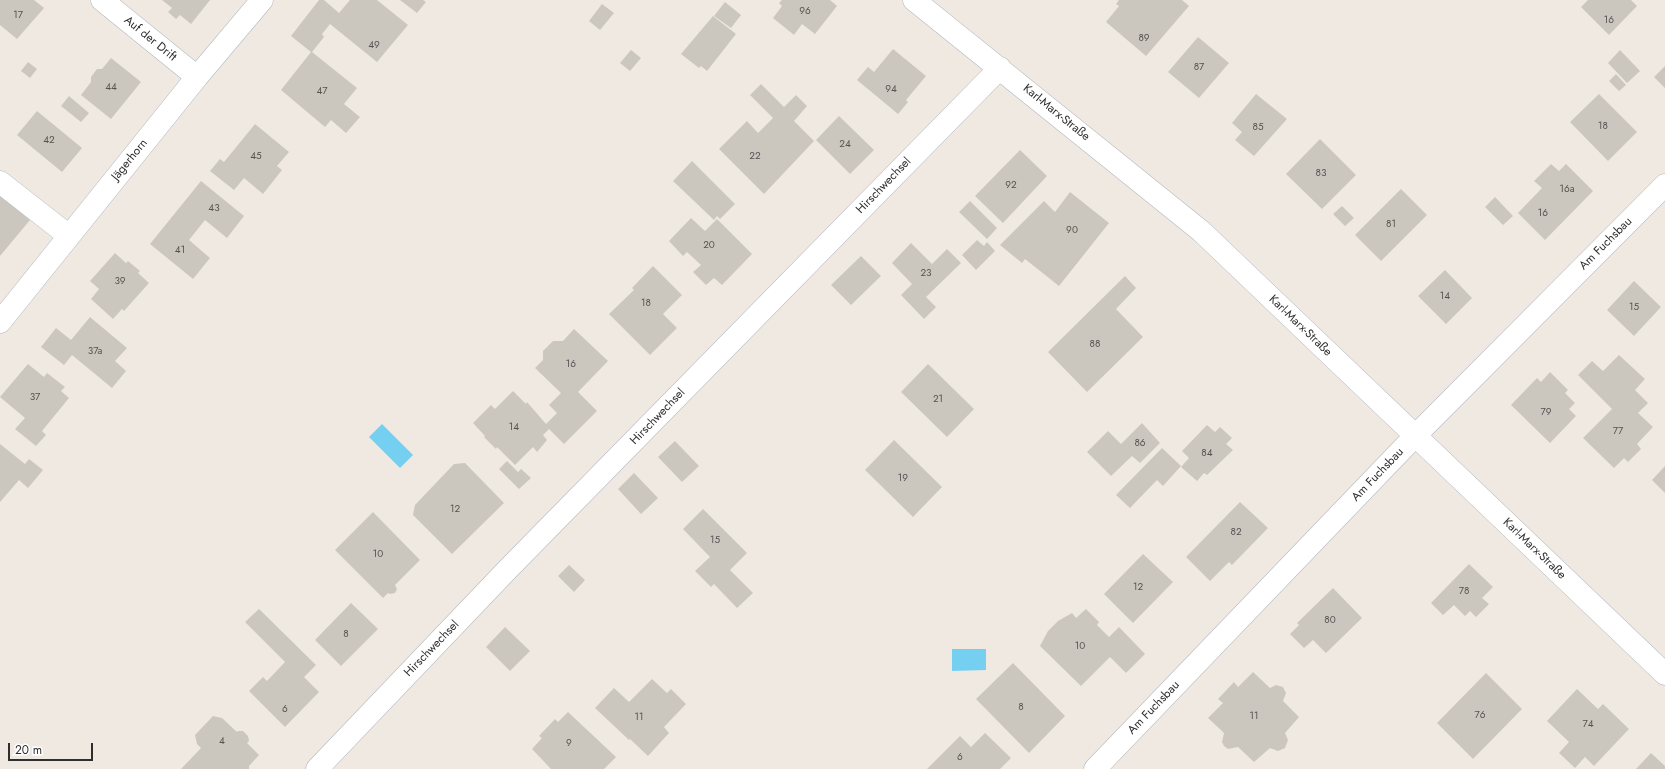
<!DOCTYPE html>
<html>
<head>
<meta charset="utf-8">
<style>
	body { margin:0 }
	#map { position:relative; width:1665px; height:769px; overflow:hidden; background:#efe9e1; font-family:Jost,sans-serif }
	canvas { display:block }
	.scale { position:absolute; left:8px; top:743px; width:85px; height:18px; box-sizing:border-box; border:2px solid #2e2e2e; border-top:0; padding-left:5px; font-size:12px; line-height:14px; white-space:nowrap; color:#2e2e2e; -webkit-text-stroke:3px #fff; paint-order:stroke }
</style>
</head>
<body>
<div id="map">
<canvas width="1665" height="769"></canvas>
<div class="scale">20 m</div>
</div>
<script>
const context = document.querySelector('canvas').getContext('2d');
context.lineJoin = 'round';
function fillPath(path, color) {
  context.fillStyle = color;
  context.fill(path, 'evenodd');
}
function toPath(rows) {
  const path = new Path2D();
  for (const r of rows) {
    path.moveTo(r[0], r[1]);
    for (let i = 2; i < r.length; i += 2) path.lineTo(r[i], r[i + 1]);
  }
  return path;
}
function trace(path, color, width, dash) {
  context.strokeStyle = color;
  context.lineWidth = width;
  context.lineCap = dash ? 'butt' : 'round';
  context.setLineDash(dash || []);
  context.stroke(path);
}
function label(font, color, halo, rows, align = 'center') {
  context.font = font + ' Jost,sans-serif';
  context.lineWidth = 3;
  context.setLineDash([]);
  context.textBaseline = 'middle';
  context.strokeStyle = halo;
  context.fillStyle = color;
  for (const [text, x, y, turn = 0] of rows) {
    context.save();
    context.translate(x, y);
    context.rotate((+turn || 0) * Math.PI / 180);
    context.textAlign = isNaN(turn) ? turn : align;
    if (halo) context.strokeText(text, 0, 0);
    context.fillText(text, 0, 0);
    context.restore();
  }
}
fillPath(toPath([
	[382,424,413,455,400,468,369,437],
	[952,649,986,649,986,670,952,671]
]), '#75cff0');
fillPath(toPath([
	[0,0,34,0,44,8,17,39,0,25],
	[162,0,210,0,191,24,180,15,176,19,168,12,172,8],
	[319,0,324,0,339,13,350,0,377,0,408,25,377,62,330,24,322,34,324,37,312,52,357,88,344,104,360,117,346,133,331,120,325,127,281,90,311,52,291,36],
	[400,0,423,0,426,2,417,13],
	[782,0,830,0,837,6,815,34,802,24,794,35,773,18,782,6,779,3],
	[1119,0,1182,0,1189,6,1146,56,1106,22,1119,6,1116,4],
	[1588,0,1631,0,1637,6,1609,35,1581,7],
	[725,2,741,15,731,28,714,16],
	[602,4,614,13,600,30,589,21],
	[713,16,736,34,707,71,701,66,699,68,681,54],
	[1198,37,1229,63,1199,98,1168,72],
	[893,49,926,76,906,100,908,102,898,114,857,80,868,67,874,72],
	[631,50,641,58,630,71,620,63],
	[1620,50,1640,71,1627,83,1608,63],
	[111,58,141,82,111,119,81,95,91,82,91,77,97,69,102,69],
	[28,62,37,69,30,78,21,71],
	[1665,66,1665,88,1654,77],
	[1616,74,1626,85,1619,91,1609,81],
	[761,84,784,107,796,95,807,106,794,121,814,141,764,194,719,149,747,121,758,133,773,118,750,95],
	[1256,94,1287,119,1254,156,1235,140,1242,132,1232,123],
	[1599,94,1637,132,1608,161,1570,122],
	[69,96,89,113,81,122,61,106],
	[37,111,82,148,62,172,17,135],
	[839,116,874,150,850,174,816,140],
	[255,124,289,152,277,166,282,170,263,194,244,178,234,190,210,171,220,159,224,162],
	[1320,139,1356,175,1322,209,1286,174],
	[1020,150,1047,176,1003,223,975,196],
	[692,161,735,204,720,219,717,216,714,220,673,181],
	[1551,164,1559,171,1566,164,1593,191,1545,240,1518,213,1542,188,1534,181],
	[201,181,244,216,227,238,205,220,189,240,210,258,193,279,150,244],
	[1401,189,1427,215,1381,261,1355,235],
	[1070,192,1109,223,1059,286,1025,259,1022,263,1000,245,1044,201,1055,212],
	[0,195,30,220,0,256],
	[1495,197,1513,216,1503,225,1485,207],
	[970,201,997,228,987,239,959,212],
	[1342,206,1354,218,1345,226,1333,214],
	[691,218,705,231,717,219,752,254,722,285,714,278,706,285,693,272,701,265,687,252,683,256,669,241],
	[977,240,984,246,987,242,995,251,976,270,962,255],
	[911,243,932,264,947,249,961,263,926,297,936,307,924,319,901,295,912,284,892,263],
	[115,253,126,263,128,261,140,271,138,273,149,283,124,311,122,309,113,319,91,299,99,289,90,281],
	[861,256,881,276,851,305,831,285],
	[653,266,682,295,663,314,677,328,650,355,609,314,634,290,632,288],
	[1445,270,1472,298,1446,324,1418,296],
	[1125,276,1136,288,1116,309,1143,337,1087,392,1048,352],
	[1634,281,1661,307,1634,336,1607,310],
	[90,317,127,348,115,361,126,371,112,388,72,355,64,365,41,347,56,328,71,340],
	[574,329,608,361,578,392,597,411,564,444,549,429,543,435,547,440,537,452,533,447,515,465,497,447,496,449,484,437,485,436,473,423,491,405,495,409,513,391,526,404,527,402,546,424,557,413,549,405,561,393,535,368,543,360,543,351,553,341,563,341],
	[1619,355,1645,379,1635,390,1648,403,1638,413,1653,427,1637,444,1641,449,1628,462,1624,458,1614,468,1583,438,1612,409,1578,375,1592,361,1603,371],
	[28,364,44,377,47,373,65,387,61,391,69,398,42,431,46,435,36,446,15,429,25,418,0,397],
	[928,364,974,409,947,437,901,392],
	[1550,372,1568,390,1565,393,1575,403,1569,409,1576,416,1550,443,1511,405,1537,378,1541,382],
	[1142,423,1160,443,1140,463,1132,456,1111,476,1087,452,1108,431,1121,444],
	[1207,425,1215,432,1220,427,1232,438,1226,444,1233,450,1207,475,1204,473,1197,481,1181,467,1189,458,1182,451],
	[894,440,942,487,913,517,865,470],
	[675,441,699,466,682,482,658,457],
	[0,444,25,464,29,459,43,470,28,488,19,480,0,502],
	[1162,448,1181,466,1163,486,1157,480,1130,508,1116,495],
	[507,461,518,472,521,469,531,478,519,489,499,469],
	[465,463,504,503,452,554,413,515,415,505,454,464],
	[1665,466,1665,493,1652,480],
	[634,473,658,498,641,514,618,489],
	[1240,502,1268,528,1232,565,1229,562,1210,581,1186,557],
	[703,509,747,553,730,570,753,593,737,608,714,584,711,587,695,571,710,557,683,529],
	[373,512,420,560,395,585,397,589,395,593,390,594,388,593,383,598,335,550],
	[1143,554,1173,582,1133,623,1104,594],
	[1469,564,1493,587,1482,598,1489,604,1476,617,1470,611,1465,616,1454,605,1443,615,1431,603],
	[569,565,585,580,574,592,558,576],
	[1333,588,1362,618,1326,653,1313,640,1304,648,1290,634,1299,625,1297,623],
	[351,603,378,629,341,666,315,640],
	[259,609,316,665,304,677,319,692,285,727,249,691,263,677,267,681,285,662,245,622],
	[1086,609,1099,622,1097,625,1109,637,1119,627,1145,654,1126,673,1110,657,1081,686,1040,646,1048,631,1058,621,1072,613,1076,618],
	[505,627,530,651,510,671,486,647],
	[1013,663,1065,716,1029,753,976,699],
	[1253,672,1270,688,1276,685,1283,687,1286,693,1283,701,1299,717,1285,733,1288,740,1285,748,1278,751,1270,748,1254,762,1238,747,1228,749,1224,746,1222,742,1224,733,1208,718,1223,703,1218,699,1234,682,1238,687],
	[1486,673,1522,709,1473,759,1437,723],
	[652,679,667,693,671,689,686,704,664,727,669,733,648,756,630,739,629,740,595,708,614,688,629,702],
	[1577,689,1598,709,1603,704,1629,729,1594,766,1585,757,1575,768,1559,753,1569,742,1547,721],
	[568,712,616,757,604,769,551,769,532,749,542,738,539,736,555,719,558,722],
	[213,716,222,718,237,732,238,731,243,731,248,736,249,741,247,743,259,755,249,766,249,769,181,769,201,748,197,744,195,735],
	[985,733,1011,758,1000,769,927,769,960,736,971,747],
	[1651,753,1665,766,1665,769,1636,769]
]), '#cbc7bf');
const minor = toPath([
	[102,0,197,77],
	[914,0,1201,231,1665,674],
	[0,182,69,236],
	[0,322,197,77,262,0],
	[317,769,508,569,1000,68],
	[1095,769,1415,436,1665,185]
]);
trace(minor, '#b4b7c1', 23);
trace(minor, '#fff', 22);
label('10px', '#555452', null, [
	["96",805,12],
	["17",18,16],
	["16",1609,21],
	["89",1144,39],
	["49",374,46],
	["87",1199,68],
	["44",111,88],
	["94",891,90],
	["47",322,92],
	["18",1603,127],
	["85",1258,128],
	["42",49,141],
	["24",845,145],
	["45",256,157],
	["22",755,157],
	["83",1321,174],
	["92",1011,186],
	["16a",1567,190],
	["43",214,209],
	["16",1543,214],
	["81",1391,225],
	["90",1072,231],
	["20",709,246],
	["41",180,251],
	["23",926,274],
	["39",120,282],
	["14",1445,297],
	["18",646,304],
	["15",1634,308],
	["88",1095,345],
	["37a",95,352],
	["16",571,365],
	["37",35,398],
	["21",938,400],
	["79",1546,413],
	["14",514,428],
	["77",1618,432],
	["86",1140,444],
	["84",1207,454],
	["19",903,479],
	["12",455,510],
	["82",1236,533],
	["15",715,541],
	["10",378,555],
	["12",1138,588],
	["78",1464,592],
	["80",1330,621],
	["8",346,635],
	["10",1080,647],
	["8",1021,708],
	["6",285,710],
	["76",1480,716],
	["11",1254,717],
	["11",639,718],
	["74",1588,725],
	["4",222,742],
	["9",569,744],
	["6",960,758]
]);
label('12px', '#2e2e2e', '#fff', [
	["Auf der Drift",150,39,39],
	["Karl-Marx-Straße",1056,113,39],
	["Jägerhorn",130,160,-51],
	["Hirschwechsel",884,186,-46],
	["Am Fuchsbau",1606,244,-45],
	["Karl-Marx-Straße",1300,326,44],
	["Hirschwechsel",658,417,-46],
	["Am Fuchsbau",1378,475,-46],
	["Karl-Marx-Straße",1534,549,44],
	["Hirschwechsel",432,649,-46],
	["Am Fuchsbau",1154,708,-46]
]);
</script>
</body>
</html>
